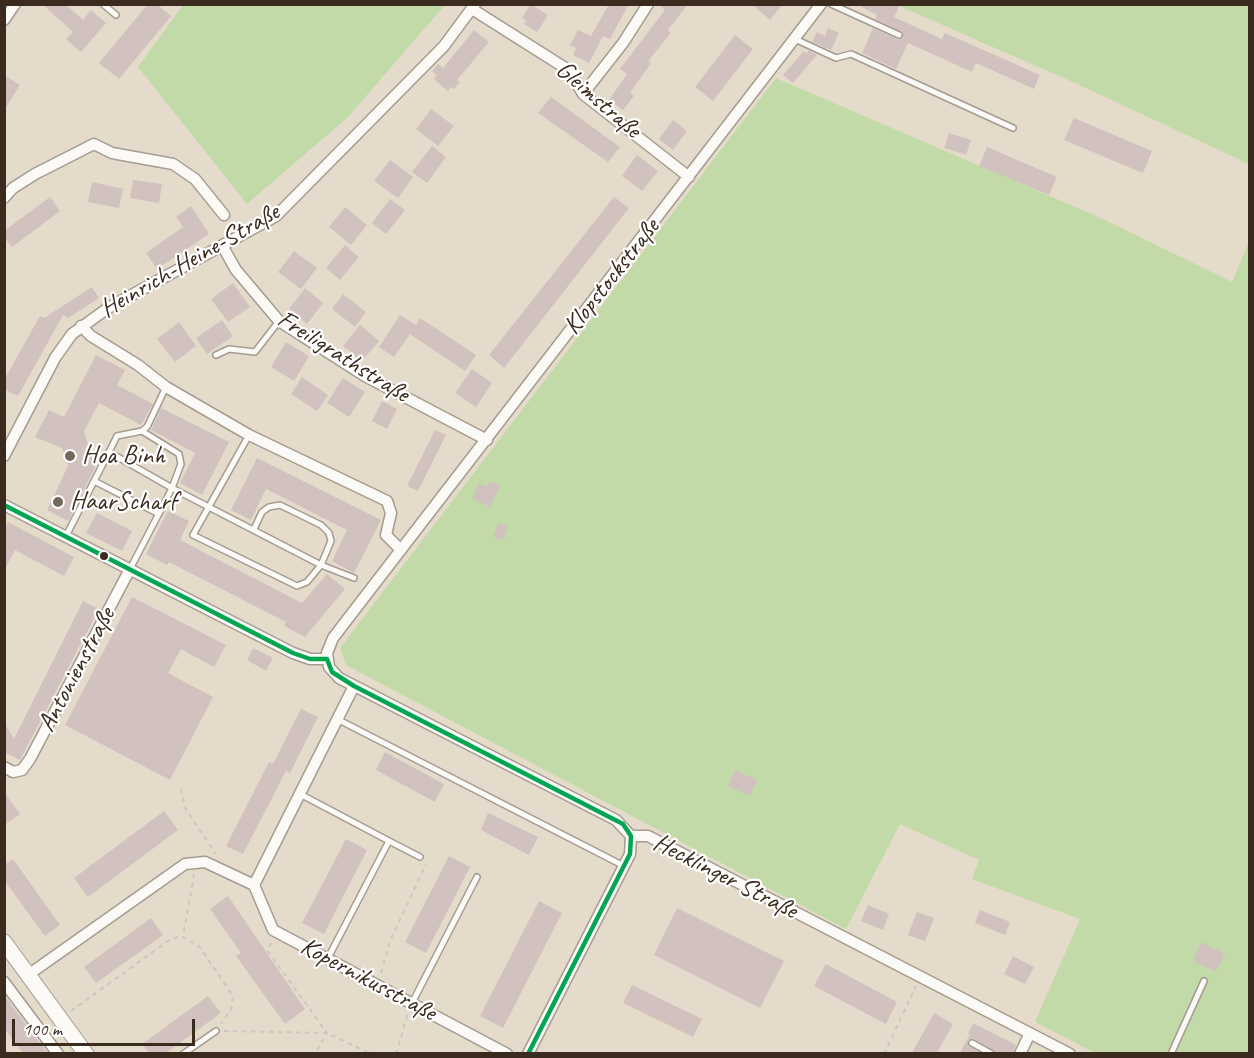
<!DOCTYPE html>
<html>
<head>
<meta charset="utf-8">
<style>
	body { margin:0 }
	#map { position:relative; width:1254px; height:1058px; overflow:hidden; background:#e5dbca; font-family:Caveat,sans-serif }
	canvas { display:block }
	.frame { position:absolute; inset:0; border:6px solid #3b2a1e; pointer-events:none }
	.scale { position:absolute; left:12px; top:1019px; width:183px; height:27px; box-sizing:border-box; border:3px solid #3b2a1e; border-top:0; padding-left:8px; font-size:18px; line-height:21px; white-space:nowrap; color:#3b2a1e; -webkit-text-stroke:4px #fff; paint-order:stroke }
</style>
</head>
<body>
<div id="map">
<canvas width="1254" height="1058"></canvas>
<div class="frame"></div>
<div class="scale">100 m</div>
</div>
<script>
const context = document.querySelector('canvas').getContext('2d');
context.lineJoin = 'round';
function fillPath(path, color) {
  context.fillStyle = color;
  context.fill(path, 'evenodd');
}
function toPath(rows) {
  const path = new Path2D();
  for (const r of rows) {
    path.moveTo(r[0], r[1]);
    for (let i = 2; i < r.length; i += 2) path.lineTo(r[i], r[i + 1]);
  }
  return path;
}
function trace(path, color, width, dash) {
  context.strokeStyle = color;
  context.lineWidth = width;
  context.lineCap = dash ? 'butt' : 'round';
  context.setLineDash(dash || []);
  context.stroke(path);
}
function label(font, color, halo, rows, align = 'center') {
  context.font = font + ' Caveat,sans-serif';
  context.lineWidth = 4.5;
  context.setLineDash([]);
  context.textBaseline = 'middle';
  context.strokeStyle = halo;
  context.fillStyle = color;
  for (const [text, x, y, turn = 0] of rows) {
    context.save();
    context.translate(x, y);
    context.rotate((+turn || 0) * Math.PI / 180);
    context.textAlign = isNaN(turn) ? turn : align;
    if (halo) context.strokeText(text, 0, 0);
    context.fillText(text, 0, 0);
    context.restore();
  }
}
fillPath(toPath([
	[183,5,183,4,445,5,347,118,247,204,138,67],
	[897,5,1249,5,1249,164,1075,83],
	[776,78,1103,219,1232,282,1249,242,1249,1053,1095,1053,1035,1022,1080,919,972,879,979,860,900,824,846,929,346,665,340,648]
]), '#c1daa7');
fillPath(toPath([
	[42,4,65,4,83,20,91,10,106,23,81,52,66,39,73,32],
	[148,4,157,4,171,16,119,79,99,63],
	[531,4,548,15,537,32,524,24,526,20,522,18],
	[609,4,629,4,610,39,603,36,589,63,573,55,576,48,570,45,578,30,591,36],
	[658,4,688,4,668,30,671,33,648,61,651,63,630,93,634,96,623,110,609,100,627,74,620,69,665,10],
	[752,4,783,4,770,20],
	[856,4,900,4,894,17,942,39,945,33,1040,75,1034,89,976,63,972,72,908,43,896,69,862,53,873,28,899,40,903,38,903,33,875,19,877,15],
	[828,28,839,33,831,50,812,42,817,32,825,36],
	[474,30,489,42,457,80,460,82,454,89,451,87,448,91,434,79,437,75,432,71,438,64,443,68],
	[735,35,753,49,713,101,695,87],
	[808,50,817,55,793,83,783,75,804,51,807,54],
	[4,75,20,85,4,111],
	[551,97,620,147,608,162,538,113],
	[431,109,454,126,438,146,416,129],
	[1074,118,1152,151,1143,173,1064,140],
	[673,120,687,131,673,150,659,139],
	[949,133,971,140,966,155,944,148],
	[432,146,446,157,427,183,412,172],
	[987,147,1057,177,1049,195,979,166],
	[637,155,658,171,642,191,622,176],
	[390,160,413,177,398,198,374,181],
	[133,180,162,184,159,203,130,198],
	[92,182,123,189,119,208,88,202],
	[50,197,60,211,12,247,4,237,4,231],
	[614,197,629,208,504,368,489,355],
	[390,199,405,210,386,234,372,223],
	[191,206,209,234,157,269,146,253,183,227,176,217],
	[345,207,367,225,351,245,329,227],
	[345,245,359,257,340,280,326,268],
	[294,251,317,268,301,289,278,272],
	[233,283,250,307,228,322,211,299],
	[92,287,99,298,68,318,63,315,18,396,4,389,4,380,40,316,44,318],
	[305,288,323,303,307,324,289,309],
	[343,294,366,312,355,327,332,309],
	[400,315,416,325,420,318,476,355,465,371,410,334,394,357,379,347],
	[222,320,233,336,207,354,196,338],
	[179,322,196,346,175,362,157,339],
	[360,325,379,341,362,361,343,346],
	[286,342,309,356,294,381,271,367],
	[96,355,125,370,117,385,153,404,141,425,99,403,84,431,95,468,68,521,47,510,68,466,62,448,35,437,49,410,64,417],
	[472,369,492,383,476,407,455,393],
	[302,377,328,395,317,411,291,394],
	[343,378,365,392,349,417,327,403],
	[382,401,397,409,387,429,372,421],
	[161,408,229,442,202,495,180,483,195,453,151,430],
	[435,430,446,435,418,491,407,486],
	[257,458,381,520,354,573,332,561,347,530,266,489,251,520,231,510],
	[490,481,500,485,490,507,472,499,479,483,487,487],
	[168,511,189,521,180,540,302,603,327,574,345,589,305,637,284,626,286,622,169,562,167,565,146,554],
	[97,513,132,531,122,551,86,533],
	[8,522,74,557,64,576,15,550,4,571,4,530],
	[499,523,508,527,503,540,493,537],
	[132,597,226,645,214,667,181,649,168,673,213,697,170,780,65,725],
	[83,601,99,609,20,760,4,752,4,722,14,739],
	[253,648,273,658,266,671,247,660],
	[301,709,318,717,290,773,286,771,243,854,226,846,269,762,273,764],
	[385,752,444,784,435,802,376,770],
	[735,770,757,780,750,796,728,786],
	[4,792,20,814,4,825],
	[164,811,178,830,88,897,74,878],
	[488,813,538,837,529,855,481,830],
	[346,839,367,850,324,934,302,923],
	[449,856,470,867,426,953,405,942],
	[13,859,60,925,45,936,4,880,4,865],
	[228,896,305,1009,285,1024,236,956,241,953,210,909],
	[539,901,562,913,503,1028,480,1016],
	[868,905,889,914,883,930,861,921],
	[677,908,784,961,760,1008,654,955],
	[980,910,1010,922,1005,935,975,923],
	[917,912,934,918,925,941,908,935],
	[151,918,163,935,96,983,84,967],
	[1201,942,1225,954,1216,972,1193,961],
	[1013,956,1034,967,1025,984,1004,974],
	[826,964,897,1002,886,1024,814,986],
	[632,985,702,1019,693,1037,623,1003],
	[4,995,16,1011,47,1053,23,1053,4,1028],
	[208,996,221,1013,166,1053,149,1053,142,1044],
	[934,1013,953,1024,937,1053,912,1053],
	[973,1023,1016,1045,1013,1053,997,1053,972,1038,968,1040,968,1045,981,1053,960,1053,970,1034,968,1033]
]), '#d1c2bf');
const lane = toPath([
	[103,4,116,15],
	[831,4,899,35],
	[795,39,836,58,851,54,1013,128],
	[216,355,229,349,255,352,279,321],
	[142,431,147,427,166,387],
	[249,435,193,535,297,586,307,582,321,565,331,541,329,533,321,525,280,505,269,507,262,512,254,529],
	[94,481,159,514],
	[66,536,109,452],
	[130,569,166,500,172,488,181,464,179,454,142,431,117,436,109,452,172,488,321,565,354,578],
	[337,719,624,866],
	[300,794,389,841,328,958],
	[389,841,420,857],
	[412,1003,477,877],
	[972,1043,992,1054],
	[183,1054,216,1031],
	[1171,1054,1204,981]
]);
const street = toPath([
	[472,9,570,71,583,94,689,177],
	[4,20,15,4],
	[583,94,623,43,648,4],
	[4,198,13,188,35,174,94,144,112,153,173,164,195,179,224,215],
	[223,247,236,270,279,321,365,376,487,440],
	[81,326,91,336,138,365,166,387,249,435,387,501,391,513,386,535,401,550],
	[4,456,55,358,72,334,108,308,276,216,444,46,475,4],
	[4,505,293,653,310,659,327,659],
	[354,686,254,885,273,930,507,1054],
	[4,767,13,772,22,770,30,759,130,569],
	[631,836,648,836,1070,1054],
	[28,975,185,864,205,862,254,885],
	[4,982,58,1054],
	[528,1054,630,854,631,836,616,820,339,678,329,667,327,653,333,638,821,4],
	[1020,1054,1030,1033]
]);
const secondary = toPath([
	[4,942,86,1054]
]);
trace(lane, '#a49c91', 8);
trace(street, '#a49c91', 13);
trace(secondary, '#a49c91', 17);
trace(toPath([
	[181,789,185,808,216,854],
	[194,874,183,937,199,946,233,996,231,1009,221,1024],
	[271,943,267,950,327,1033,315,1054],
	[381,973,390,941,426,864],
	[71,1011,172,938,183,937],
	[224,1031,327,1033,371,1054],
	[396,1054,408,1013],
	[884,1054,916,986]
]), '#cac7c2', 2, [4.5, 4.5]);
trace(lane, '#fbfaf7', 5);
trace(street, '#fbfaf7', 10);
trace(secondary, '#fbfaf7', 15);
trace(toPath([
	[4,505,293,653,310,659,327,659,332,672,354,686,623,824,631,836,630,854,528,1054]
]), '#00a651', 4.5);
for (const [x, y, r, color] of [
	[70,456,6,"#76685a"],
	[58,502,6,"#76685a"],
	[104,556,5,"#3b2a1e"]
]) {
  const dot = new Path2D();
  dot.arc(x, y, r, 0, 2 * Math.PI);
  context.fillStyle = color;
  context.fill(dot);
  trace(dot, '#fff', 2);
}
label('26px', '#3b2a1e', '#fff', [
	["Gleimstraße",598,100,41],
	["Heinrich-Heine-Straße",190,261,-30],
	["Klopstockstraße",612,277,-52],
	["Freiligrathstraße",343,357,32],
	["Antonienstraße",77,670,-62],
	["Hecklinger Straße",725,877,27],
	["Kopernikusstraße",368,980,28]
]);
label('26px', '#3b2a1e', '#fff', [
	["Hoa Binh",82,456],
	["HaarScharf",70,502]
], 'left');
</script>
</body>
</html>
